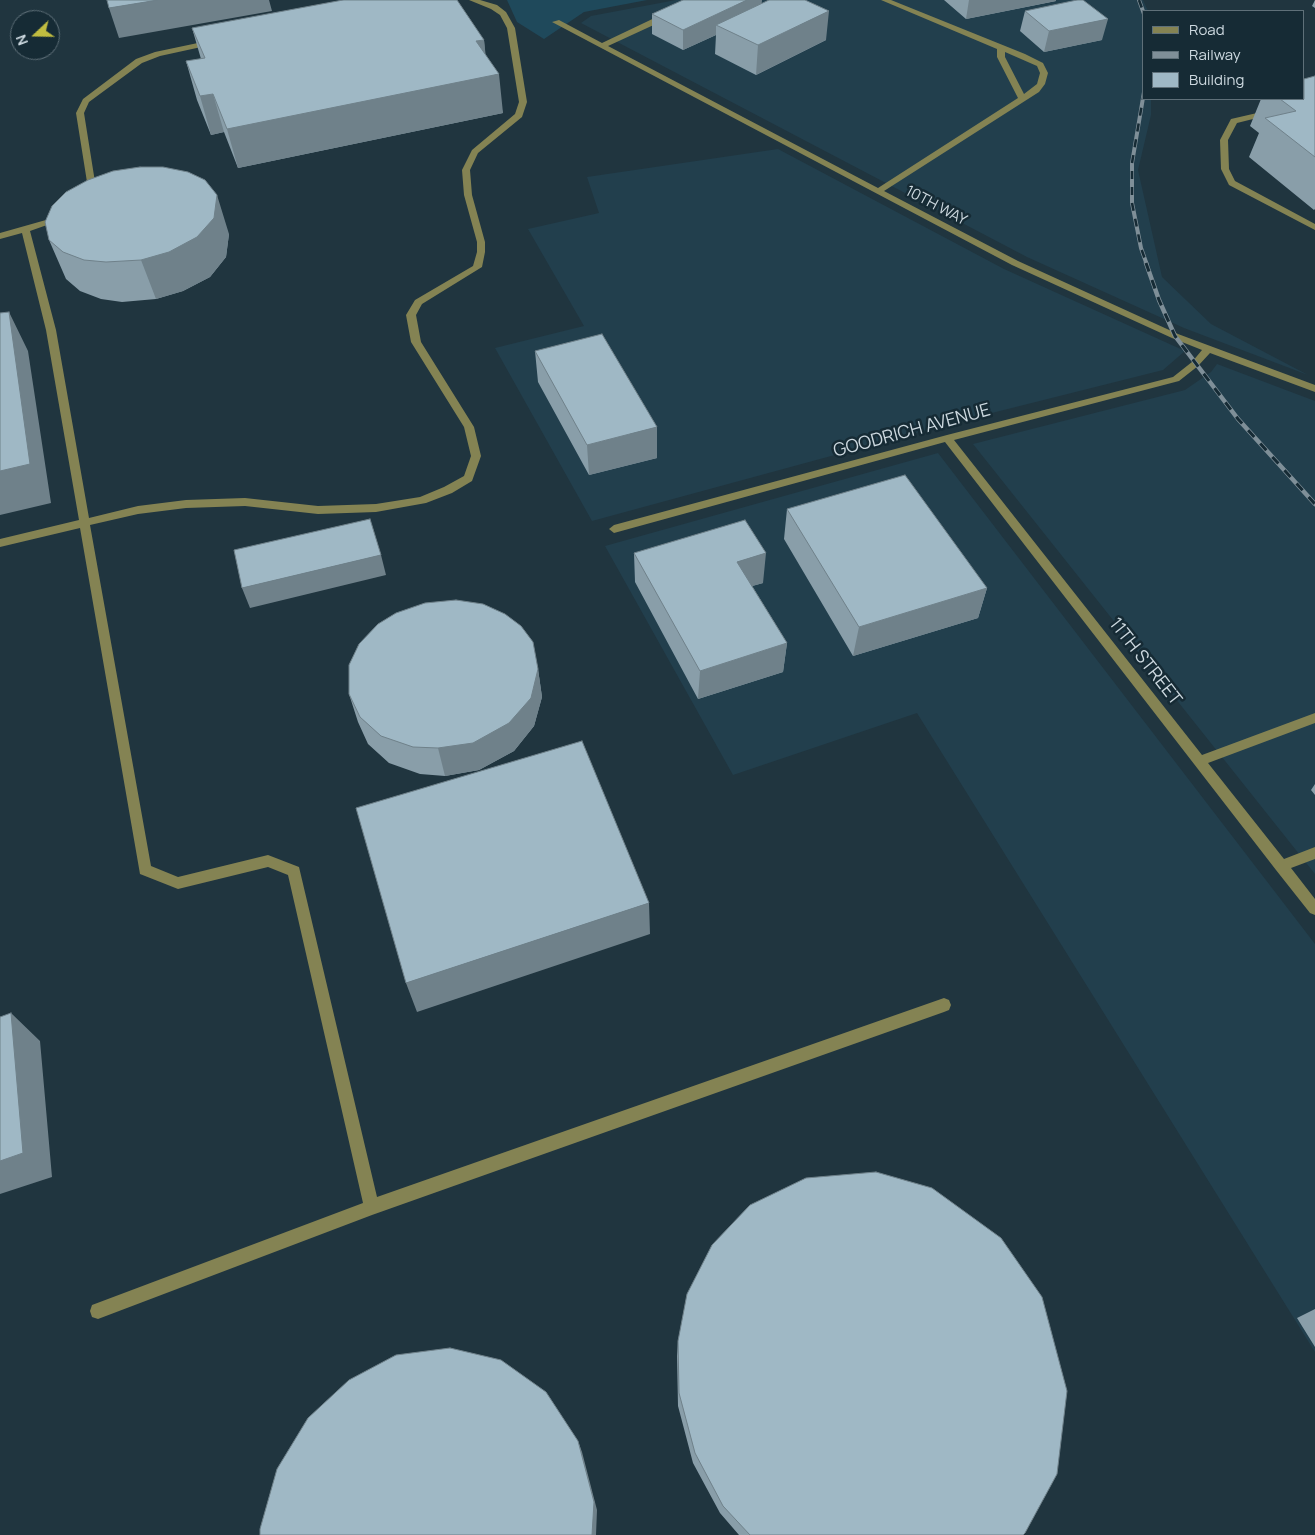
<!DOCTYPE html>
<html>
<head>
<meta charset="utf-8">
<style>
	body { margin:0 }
	#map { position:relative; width:1315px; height:1535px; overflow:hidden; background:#20353f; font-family:Manrope,sans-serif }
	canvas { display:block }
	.legend { position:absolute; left:1142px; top:10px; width:162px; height:90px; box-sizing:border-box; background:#162b35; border:1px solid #5f7079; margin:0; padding:6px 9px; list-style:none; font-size:15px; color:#ccd8df }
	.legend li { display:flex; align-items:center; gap:10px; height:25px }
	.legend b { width:25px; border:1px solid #5f7079 }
	.north { position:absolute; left:10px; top:10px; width:50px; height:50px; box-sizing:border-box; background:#162b35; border:1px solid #5f7079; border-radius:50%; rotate:249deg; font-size:14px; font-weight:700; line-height:20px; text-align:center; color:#ccd8df }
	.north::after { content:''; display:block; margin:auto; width:18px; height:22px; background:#c1bd40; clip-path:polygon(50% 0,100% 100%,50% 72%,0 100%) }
</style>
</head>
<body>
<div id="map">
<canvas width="1315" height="1535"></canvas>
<ul class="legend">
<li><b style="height:6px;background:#848353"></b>Road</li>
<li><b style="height:6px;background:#7f8f98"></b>Railway</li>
<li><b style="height:14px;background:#9fb8c5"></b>Building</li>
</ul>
<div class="north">N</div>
</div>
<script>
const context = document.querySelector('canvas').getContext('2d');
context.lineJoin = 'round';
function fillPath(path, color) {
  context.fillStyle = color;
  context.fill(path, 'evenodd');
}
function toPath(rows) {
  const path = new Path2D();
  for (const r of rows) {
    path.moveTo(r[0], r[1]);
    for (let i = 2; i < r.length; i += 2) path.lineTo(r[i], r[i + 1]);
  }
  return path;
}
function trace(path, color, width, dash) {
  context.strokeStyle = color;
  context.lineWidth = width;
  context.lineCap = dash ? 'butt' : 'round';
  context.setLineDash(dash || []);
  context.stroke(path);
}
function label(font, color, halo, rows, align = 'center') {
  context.font = font + ' Manrope,sans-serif';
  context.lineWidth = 5;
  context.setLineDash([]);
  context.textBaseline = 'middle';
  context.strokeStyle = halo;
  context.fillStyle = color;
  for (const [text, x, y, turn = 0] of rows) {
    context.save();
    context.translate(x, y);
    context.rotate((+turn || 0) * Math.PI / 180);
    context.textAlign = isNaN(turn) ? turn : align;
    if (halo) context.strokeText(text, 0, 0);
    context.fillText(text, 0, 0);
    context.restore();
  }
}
fillPath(toPath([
	[676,0,1143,0,1148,11,1144,11,1144,99,1151,99,1151,115,1138,170,1162,277,1211,324,1308,375,1184,328,1027,257,581,23,591,16],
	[778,149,1004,269,1185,351,1163,370,956,422,592,521,495,348,584,326,528,229,599,213,587,177],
	[1217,364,1315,401,1315,874,973,444,1185,390,1211,372],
	[938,453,1315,944,1315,1352,917,713,733,775,605,546]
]), '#223f4d');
fillPath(toPath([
	[507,0,647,0,584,12,544,39,517,22]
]), '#1f495b');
fillPath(toPath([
	[469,0,480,0,497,5,506,12,515,28,527,102,522,117,478,153,470,170,472,195,485,242,485,252,482,267,422,304,416,315,421,342,474,427,481,456,472,481,452,493,426,503,376,512,318,514,245,506,186,508,138,514,90,525,151,866,178,877,268,855,299,867,377,1197,944,998,949,1000,951,1005,949,1010,944,1012,372,1215,98,1319,92,1317,90,1311,92,1305,363,1203,288,875,268,867,178,889,140,874,80,528,0,547,0,539,79,520,46,330,22,233,0,239,0,233,60,216,64,219,30,231,56,330,89,518,138,506,186,500,245,498,318,506,376,504,420,497,444,487,464,476,471,456,464,427,411,342,406,315,415,300,473,266,477,252,477,242,464,195,462,170,472,150,515,114,519,102,507,28,500,15,491,9,469,0],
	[881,0,891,0,1025,54,1043,63,1048,73,1045,84,1039,92,884,191,1018,261,1178,334,1315,385,1315,392,1210,353,1198,366,1179,381,954,440,1202,755,1315,713,1315,723,1208,763,1284,859,1315,847,1315,859,1291,868,1315,899,1315,915,1310,913,1276,870,945,442,614,533,609,529,614,525,947,435,1173,377,1192,362,1202,350,1172,338,1012,265,552,22,559,20,602,43,665,13,671,13,671,17,608,46,878,188,1018,98,997,57,997,49,881,0],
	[1005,52,1037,66,1040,73,1037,84,1024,94,1005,57,1005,52],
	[212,40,215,40,215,44,160,56,142,63,89,102,84,113,95,182,89,196,83,196,82,194,87,182,76,113,83,99,136,59,155,52,212,40],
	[1270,110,1273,110,1273,114,1237,123,1228,140,1229,169,1235,181,1315,224,1315,230,1229,185,1221,169,1220,140,1231,119,1270,110]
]), '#848353');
const railFar1 = toPath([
	[1139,0,1144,14],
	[1144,92,1132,163,1132,203,1141,248,1147,265]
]);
const rail = toPath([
	[1146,263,1159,300,1175,336,1238,419,1315,504]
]);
trace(railFar1, '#7f8f98', 4);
trace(rail, '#7f8f98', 4.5);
trace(railFar1, '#162b35', 2.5, [8]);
trace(rail, '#162b35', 3, [9]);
fillPath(toPath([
	[944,0,1056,0,1056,1,966,19],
	[1315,0,1315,8,1312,6],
	[762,3,826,40,756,75,715,54,716,35,683,50,652,34,652,14],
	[1025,11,1102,40,1044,52,1020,31],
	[192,28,484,40,485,54,503,113,238,168,224,132,211,135,197,100,186,61,201,59],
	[1315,76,1315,209,1314,210,1249,157,1259,133,1250,126,1261,99,1304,99],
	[229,234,226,257,210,277,183,291,156,299,122,302,101,299,80,291,66,279,49,240],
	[535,351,657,458,589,475,538,382],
	[787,509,987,588,978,618,853,656,784,539],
	[634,553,763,583,752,586,787,643,783,672,698,699,635,582],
	[538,669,542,697,534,726,514,751,479,770,445,776,420,774,389,763,368,744,358,722,349,694],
	[1315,784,1315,795,1311,790],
	[1315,1309,1315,1347,1297,1318],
	[678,1341,1023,1535,739,1535,720,1513,693,1463,678,1406,677,1356]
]), '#899ea9');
fillPath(toPath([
	[158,0,269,0,272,11,119,38,109,8],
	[747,0,762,0,761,13,716,25,716,35,683,50,683,30],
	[969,0,1056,0,1056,1,966,19],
	[829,11,826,40,756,75,758,45],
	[1108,19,1102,40,1044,52,1049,31],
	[484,40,488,76,499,74,503,113,238,168,227,129,476,41],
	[213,94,224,132,211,135,200,96],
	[217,195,229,234,226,257,210,277,183,291,156,299,141,260],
	[9,312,28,351,51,503,0,515,0,471],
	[657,427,657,458,589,475,587,445],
	[766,553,763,583,735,591,737,562],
	[381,555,386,575,250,608,242,588],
	[987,588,978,618,853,656,859,627],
	[787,643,783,672,698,699,700,671],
	[538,669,542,697,534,726,514,751,479,770,445,776,438,748],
	[649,903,650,934,417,1012,406,983],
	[11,1013,40,1041,52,1177,0,1194,0,1161],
	[578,1441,582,1452,597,1510,596,1535,592,1535]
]), '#6f818a');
const building = toPath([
	[107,0,158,0,109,8,107,0],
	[343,0,457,0,484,40,476,41,499,74,227,129,213,94,200,96,186,61,205,58,192,28,343,0],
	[683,0,747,0,683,30,652,14,683,0],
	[769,0,805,0,829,11,758,45,716,25,769,0],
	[1077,0,1083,0,1108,19,1049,31,1025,11,1077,0],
	[1315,76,1315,157,1265,118,1296,111,1280,99,1304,99,1304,79,1315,76],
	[140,167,163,167,188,172,205,180,217,195,214,218,197,237,169,252,141,260,106,262,84,260,63,252,49,240,45,222,52,206,66,192,88,180,113,171,140,167],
	[9,312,30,464,0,471,0,313,9,312],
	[602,334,657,427,587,445,535,351,602,334],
	[905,475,987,588,859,627,787,509,905,475],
	[370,519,381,555,242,588,234,550,370,519],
	[745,520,766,553,737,562,787,643,700,671,634,553,745,520],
	[456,600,483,604,505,614,521,626,533,642,538,669,531,698,509,723,473,743,438,748,413,747,381,736,360,717,349,694,349,665,359,644,378,624,396,613,425,603,456,600],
	[582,741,649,903,406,983,356,808,582,741],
	[11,1013,23,1153,0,1161,0,1017,11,1013],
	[876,1172,932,1188,1001,1238,1042,1297,1067,1391,1057,1474,1025,1533,1023,1535,750,1535,723,1506,695,1453,679,1393,678,1341,687,1294,712,1245,750,1205,806,1178,876,1172],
	[450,1348,501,1360,546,1392,578,1441,594,1502,592,1535,260,1535,260,1529,277,1469,308,1418,349,1380,396,1355,450,1348]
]);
fillPath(building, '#9fb8c5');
trace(building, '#6f818a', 1);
label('15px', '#ccd8df', '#162b35', [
	["10TH WAY",936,206,28]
]);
label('18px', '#ccd8df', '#162b35', [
	["GOODRICH AVENUE",912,431,-15],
	["11TH STREET",1145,662,52]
]);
</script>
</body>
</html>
